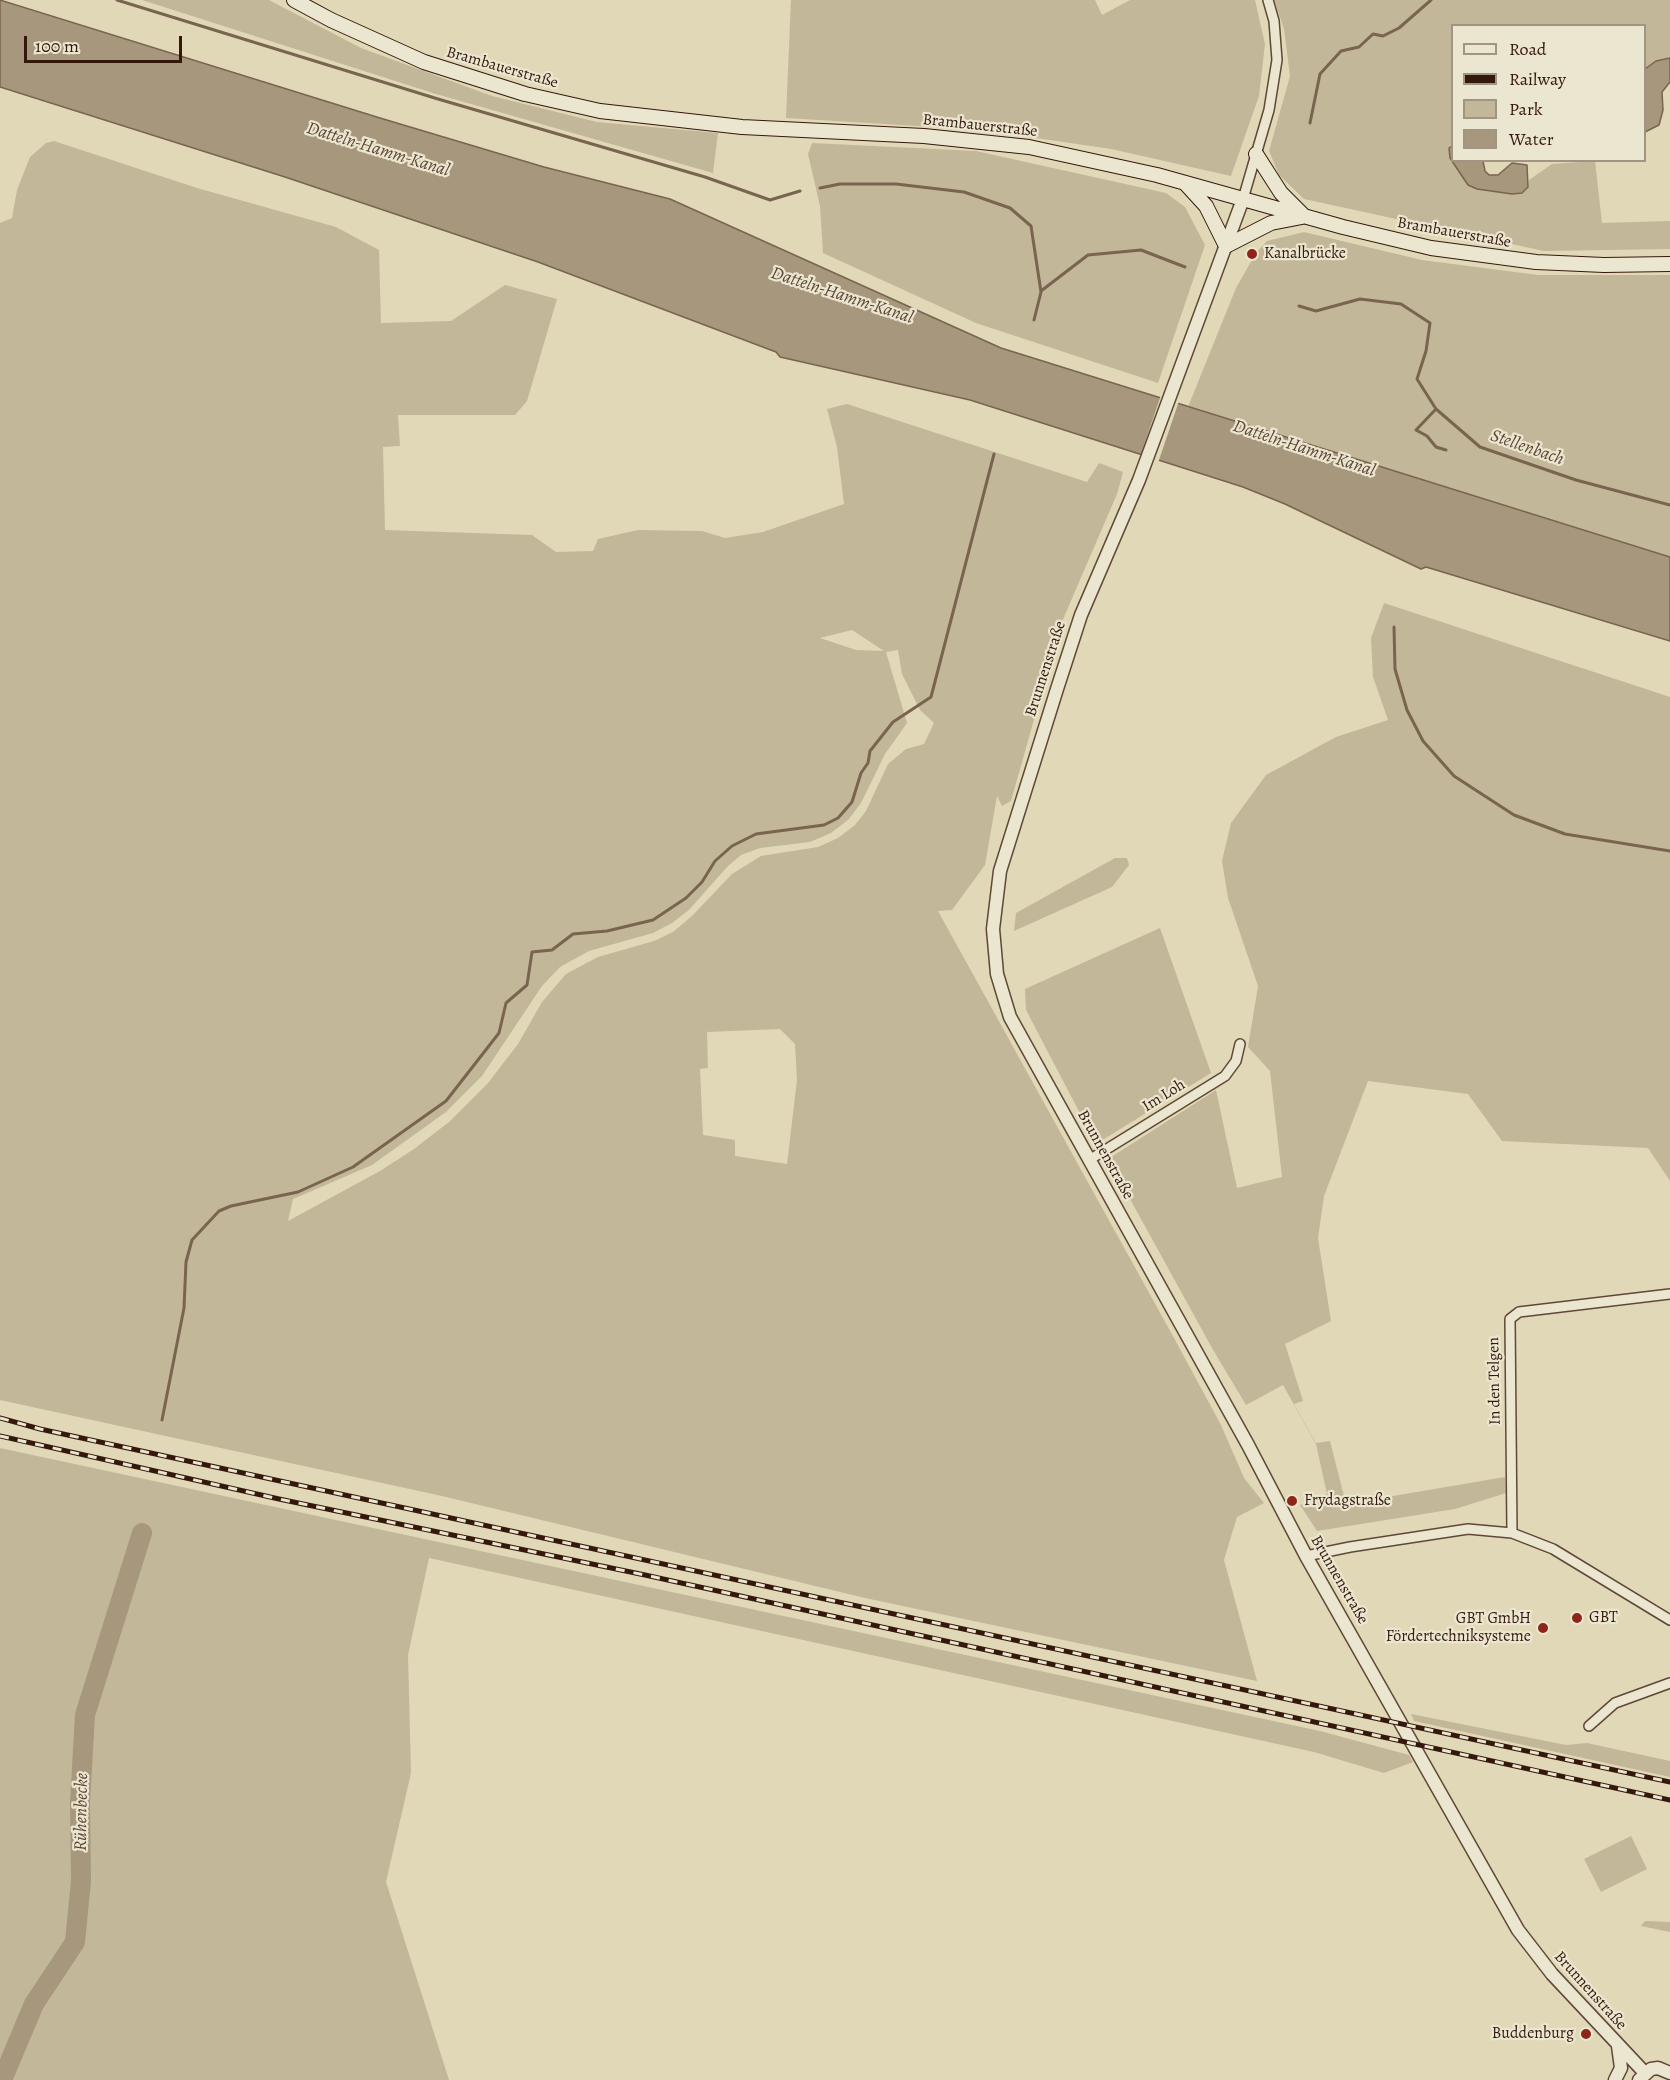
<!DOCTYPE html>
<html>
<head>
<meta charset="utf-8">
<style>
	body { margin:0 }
	#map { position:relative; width:1670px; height:2080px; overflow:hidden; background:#e0d8b7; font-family:Alegreya,serif }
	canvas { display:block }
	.legend { position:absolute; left:1451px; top:24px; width:195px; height:138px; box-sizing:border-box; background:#ebe6d0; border:2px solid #a29482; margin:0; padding:8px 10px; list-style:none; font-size:18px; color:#35180c }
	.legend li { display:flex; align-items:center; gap:12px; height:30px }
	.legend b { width:30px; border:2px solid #a29482 }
	.scale { position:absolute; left:24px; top:36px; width:158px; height:27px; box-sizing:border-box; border:3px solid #35180c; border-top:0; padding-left:8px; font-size:18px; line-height:21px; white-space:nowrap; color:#35180c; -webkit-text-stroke:4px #ebe6d0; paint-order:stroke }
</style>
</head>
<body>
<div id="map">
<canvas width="1670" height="2080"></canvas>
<ul class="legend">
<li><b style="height:8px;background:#ebe6d0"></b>Road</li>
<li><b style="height:8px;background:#35180c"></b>Railway</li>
<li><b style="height:16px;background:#c3b79a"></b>Park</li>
<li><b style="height:16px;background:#a6977d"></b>Water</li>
</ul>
<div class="scale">100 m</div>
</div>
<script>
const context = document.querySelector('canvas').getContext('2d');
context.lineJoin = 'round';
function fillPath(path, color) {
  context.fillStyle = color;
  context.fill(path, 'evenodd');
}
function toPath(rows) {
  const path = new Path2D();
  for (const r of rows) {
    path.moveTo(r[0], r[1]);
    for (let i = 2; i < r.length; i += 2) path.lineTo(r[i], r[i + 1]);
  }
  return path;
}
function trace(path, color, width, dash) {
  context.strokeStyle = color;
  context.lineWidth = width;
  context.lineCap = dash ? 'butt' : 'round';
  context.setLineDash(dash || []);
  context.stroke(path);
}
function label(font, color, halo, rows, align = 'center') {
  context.font = font + ' Alegreya,serif';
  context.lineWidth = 4.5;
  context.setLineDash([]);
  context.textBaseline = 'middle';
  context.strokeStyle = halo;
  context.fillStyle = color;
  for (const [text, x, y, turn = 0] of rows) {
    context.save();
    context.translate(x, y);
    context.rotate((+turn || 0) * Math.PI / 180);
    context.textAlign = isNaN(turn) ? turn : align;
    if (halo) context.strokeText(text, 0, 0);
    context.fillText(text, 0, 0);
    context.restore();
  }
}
fillPath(toPath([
	[142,0,269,0,361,48,492,96,597,122,718,133,713,173,436,94],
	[791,0,1095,0,1102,15,1130,0,1255,0,1265,44,1259,96,1231,176,1111,149,982,130,786,118],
	[1274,0,1670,0,1670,58,1656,61,1645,69,1644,26,1452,26,1452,146,1449,149,1450,158,1468,185,1477,189,1512,194,1522,193,1528,187,1529,180,1552,164,1595,161,1602,223,1670,221,1670,249,1544,251,1304,199,1279,175,1269,151,1290,76,1284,29],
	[54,141,197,188,336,227,379,250,381,323,451,321,505,285,557,299,527,401,515,415,398,415,400,446,383,447,385,530,532,535,556,552,593,551,598,539,638,530,702,531,725,538,763,532,844,504,837,447,827,409,847,404,1087,482,1099,463,1123,472,1117,494,1061,624,1011,801,1002,806,997,796,985,865,952,910,938,911,1174,1338,1221,1425,1244,1478,1264,1503,1237,1517,1224,1560,1257,1681,865,1598,442,1496,0,1400,0,223,12,218,17,190,30,157,46,143],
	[852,630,884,651,856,650,820,638],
	[898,650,902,674,920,710,934,723,924,744,906,749,888,764,866,811,855,825,838,838,818,847,761,856,732,874,692,916,673,932,654,941,598,957,566,974,542,1002,518,1044,488,1083,449,1122,414,1149,380,1171,288,1221,293,1199,372,1165,446,1112,482,1076,542,986,560,967,589,951,653,933,672,923,689,910,727,867,741,855,760,848,810,842,831,833,849,819,861,803,885,754,907,723,886,652],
	[780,1029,795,1044,797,1080,787,1164,735,1156,735,1140,703,1135,700,1069,708,1068,707,1032],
	[812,143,976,151,1166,193,1185,207,1205,245,1158,383,976,323,823,253,820,206,808,154],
	[1304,232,1422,260,1538,275,1670,275,1670,557,1188,407,1236,288,1256,253,1267,241],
	[1384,603,1670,697,1670,1181,1648,1148,1502,1141,1468,1094,1368,1081,1324,1196,1318,1238,1331,1321,1285,1344,1303,1401,1294,1404,1316,1443,1330,1441,1346,1504,1505,1477,1506,1493,1455,1509,1317,1531,1300,1505,1327,1494,1316,1444,1283,1385,1246,1405,1212,1348,1108,1159,1216,1090,1237,1188,1282,1177,1270,1071,1248,1047,1258,986,1228,898,1222,861,1231,823,1266,775,1336,737,1388,720,1373,677,1371,638],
	[1115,858,1127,858,1129,865,1112,887,1014,931,1016,913],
	[1160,928,1211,1073,1096,1144,1026,1010,1025,989],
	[0,1448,1320,1731,1409,1755,1413,1762,1384,1773,1314,1752,429,1558,408,1655,411,1773,386,1882,449,2080,0,2080],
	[1411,1714,1566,1745,1587,1743,1670,1761,1670,1777,1414,1721],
	[1631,1836,1647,1869,1601,1892,1584,1859],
	[1645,1921,1670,1922,1670,1932,1641,1926]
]), '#c3b79a');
const water = toPath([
	[0,0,380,118,544,167,670,199,1001,348,1670,557,1670,641,1426,567,1421,569,1285,504,1243,487,970,400,780,357,776,352,538,262,285,177,0,87,0,0],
	[1670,58,1670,82,1662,92,1663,110,1659,125,1645,132,1645,69,1656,61,1670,58],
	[1452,146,1452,160,1483,161,1485,171,1489,175,1498,175,1512,163,1527,165,1528,187,1522,193,1512,194,1477,189,1468,185,1450,158,1449,148,1452,146]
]);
fillPath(water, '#a6977d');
trace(water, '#796450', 1.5);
fillPath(toPath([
	[1161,395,1179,401,1158,463,1140,457]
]), '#e0d8b7');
trace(toPath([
	[117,0,438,99,705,177,770,200,800,191],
	[1310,123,1320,74,1341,51,1359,47,1373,34,1383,36,1399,28,1431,0],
	[820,188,840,184,896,184,964,192,1010,208,1031,226,1041,292,1034,320],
	[1041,291,1088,255,1141,250,1185,267],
	[1299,306,1316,311,1360,299,1401,304,1430,323,1426,351,1417,379,1436,409,1480,447,1576,480,1670,505],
	[1436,409,1416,430,1427,436,1436,447,1446,450],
	[1394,627,1395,669,1407,710,1423,741,1454,776,1514,815,1565,834,1670,851],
	[162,1420,184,1308,186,1262,192,1240,219,1211,231,1206,298,1192,353,1167,446,1101,499,1033,506,1003,527,985,532,952,552,950,573,934,607,931,653,920,686,898,702,882,715,861,732,846,756,834,824,825,838,818,852,802,861,773,868,763,870,751,893,722,931,697,994,454]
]), '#796450', 3);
trace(toPath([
	[2,2080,34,2004,75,1942,81,1881,80,1802,85,1715,142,1533]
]), '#a6977d', 20);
const minor = toPath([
	[1243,199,1269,110,1277,60,1274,21,1268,0],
	[1089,1160,1225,1076,1236,1061,1240,1044],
	[1512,1533,1510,1319,1519,1312,1670,1294],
	[1306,1556,1350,1547,1468,1529,1512,1533,1553,1549,1670,1620],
	[1589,1726,1615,1703,1670,1683]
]);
const tertiary = toPath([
	[1243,199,1139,480,1081,615,1057,689,1000,871,993,929,997,974,1010,1017,1248,1445,1306,1556,1518,1930,1552,1974,1644,2072],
	[1615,2080,1621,2068,1618,2046],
	[1639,2080,1651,2069,1658,2068,1670,2073]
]);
const secondary = toPath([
	[294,0,331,20,424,62,525,94,600,111,742,127,924,136,1029,147,1157,175,1343,227,1431,248,1536,262,1604,265,1670,264],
	[1256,154,1281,193,1303,215],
	[1185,183,1206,206,1226,246,1271,223,1302,217]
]);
trace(minor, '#604837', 12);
trace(tertiary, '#604837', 15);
trace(secondary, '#35180c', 16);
trace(minor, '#ebe6d0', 9);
trace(tertiary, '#ebe6d0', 12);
trace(secondary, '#ebe6d0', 14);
const rail = toPath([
	[0,1418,40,1429,1670,1782],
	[0,1436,279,1499,645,1575,1670,1800]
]);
trace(rail, '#35180c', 5);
trace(rail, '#ebe6d0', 3, [9]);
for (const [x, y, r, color] of [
	[1252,254,6,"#8f2418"],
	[1292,1501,6,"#8f2418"],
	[1577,1618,6,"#8f2418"],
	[1543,1628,6,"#8f2418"],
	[1586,2034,6,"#8f2418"]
]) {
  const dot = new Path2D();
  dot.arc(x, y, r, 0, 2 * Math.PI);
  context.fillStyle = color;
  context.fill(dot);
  trace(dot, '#ebe6d0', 2);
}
label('16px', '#35180c', '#ebe6d0', [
	["Brambauerstraße",502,68,16],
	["Brambauerstraße",980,126,6],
	["Brambauerstraße",1454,233,10],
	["Brunnenstraße",1046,669,-72],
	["Im Loh",1164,1096,-32],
	["Brunnenstraße",1105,1155,61],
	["In den Telgen",1495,1381,-91],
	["Brunnenstraße",1339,1580,60],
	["Brunnenstraße",1590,1991,48]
]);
label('16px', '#35180c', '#ebe6d0', [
	["Kanalbrücke",1264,254],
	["Frydagstraße",1304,1501],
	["GBT",1589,1618],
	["GBT GmbH",1531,1619,"right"],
	["Fördertechniksysteme",1531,1637,"right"],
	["Buddenburg",1574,2034,"right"]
], 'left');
label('italic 18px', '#5d4434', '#ebe6d0', [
	["Datteln-Hamm-Kanal",378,150,17],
	["Datteln-Hamm-Kanal",842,296,18],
	["Stellenbach",1527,448,19],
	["Datteln-Hamm-Kanal",1304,449,18],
	["Rühenbecke",82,1812,-89]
]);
</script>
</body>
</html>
